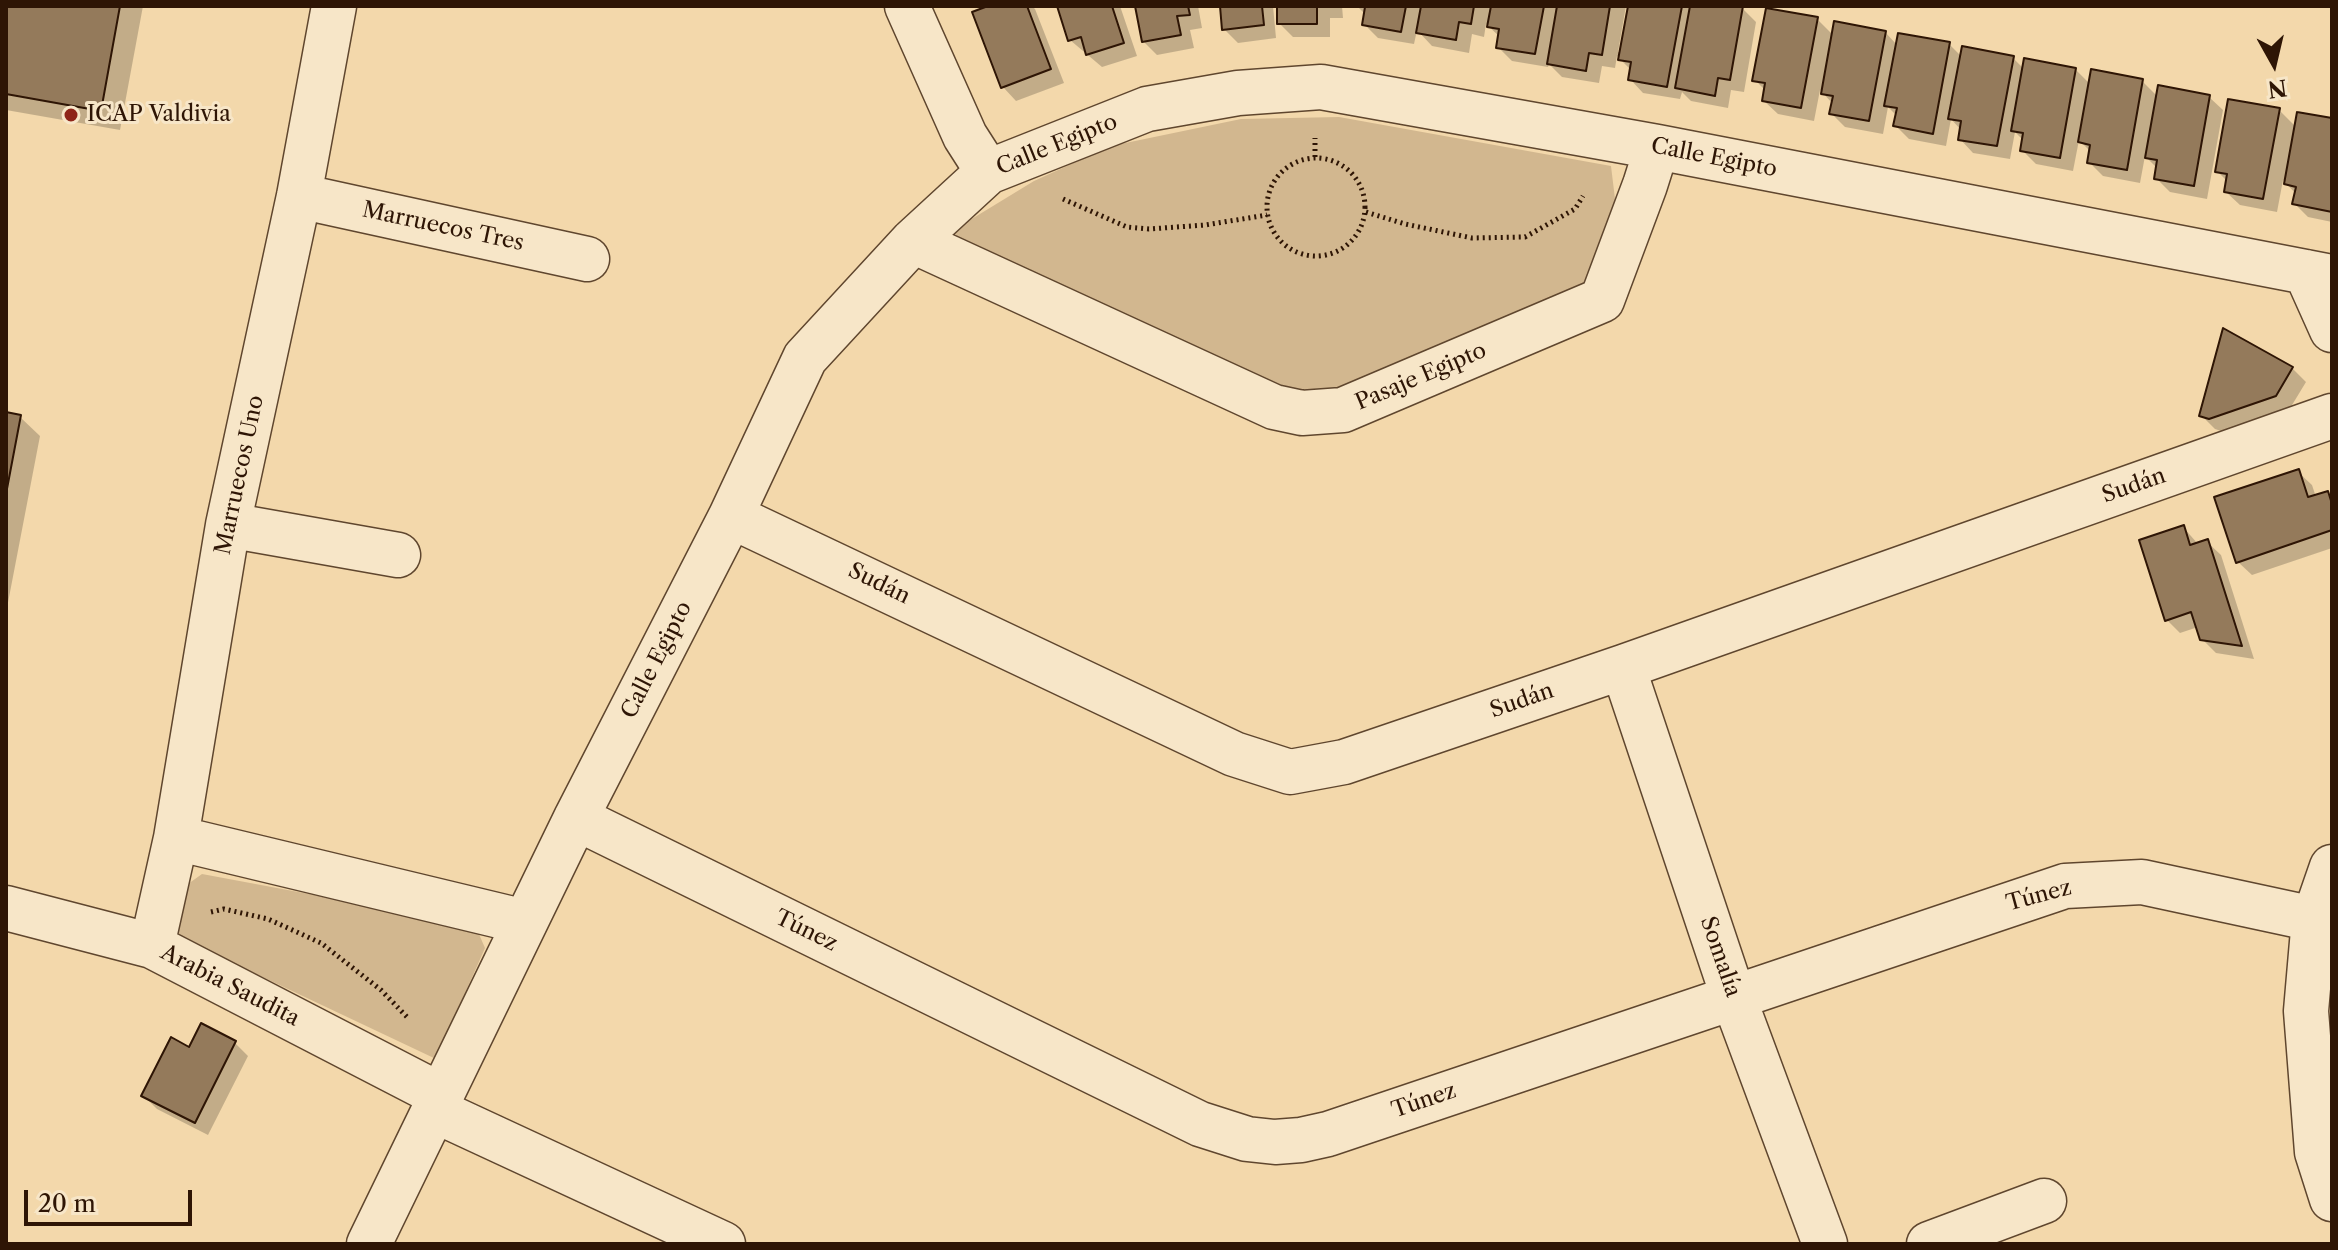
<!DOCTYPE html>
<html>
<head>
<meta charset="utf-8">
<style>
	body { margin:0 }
	#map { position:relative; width:2338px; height:1250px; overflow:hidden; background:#f3d8ab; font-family:"Libre Caslon Text",serif }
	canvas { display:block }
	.frame { position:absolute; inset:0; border:8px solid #2e1505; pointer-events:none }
	.north { position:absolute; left:2234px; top:24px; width:80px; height:80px; -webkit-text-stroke:6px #f7e6c8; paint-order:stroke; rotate:172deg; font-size:22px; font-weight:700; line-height:32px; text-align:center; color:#2e1505 }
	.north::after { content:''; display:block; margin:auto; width:28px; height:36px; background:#2e1505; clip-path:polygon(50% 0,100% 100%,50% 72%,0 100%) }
	.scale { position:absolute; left:24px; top:1190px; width:168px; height:36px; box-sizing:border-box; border:4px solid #2e1505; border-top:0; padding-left:10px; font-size:24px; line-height:28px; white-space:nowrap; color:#2e1505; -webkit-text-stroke:6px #f7e6c8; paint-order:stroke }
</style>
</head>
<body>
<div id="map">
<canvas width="2338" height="1250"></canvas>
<div class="frame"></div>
<div class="north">N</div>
<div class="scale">20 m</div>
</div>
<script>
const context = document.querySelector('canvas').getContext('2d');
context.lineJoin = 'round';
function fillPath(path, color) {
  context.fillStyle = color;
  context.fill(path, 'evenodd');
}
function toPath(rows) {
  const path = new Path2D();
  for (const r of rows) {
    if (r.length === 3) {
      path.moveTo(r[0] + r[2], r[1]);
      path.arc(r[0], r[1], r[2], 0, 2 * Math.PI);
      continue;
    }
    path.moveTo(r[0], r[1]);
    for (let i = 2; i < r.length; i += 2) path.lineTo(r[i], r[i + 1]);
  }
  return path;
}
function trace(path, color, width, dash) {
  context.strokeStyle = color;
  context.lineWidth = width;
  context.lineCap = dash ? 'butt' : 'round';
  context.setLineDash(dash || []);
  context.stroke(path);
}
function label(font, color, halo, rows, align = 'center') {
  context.font = font + ' "Libre Caslon Text",serif';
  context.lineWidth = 6;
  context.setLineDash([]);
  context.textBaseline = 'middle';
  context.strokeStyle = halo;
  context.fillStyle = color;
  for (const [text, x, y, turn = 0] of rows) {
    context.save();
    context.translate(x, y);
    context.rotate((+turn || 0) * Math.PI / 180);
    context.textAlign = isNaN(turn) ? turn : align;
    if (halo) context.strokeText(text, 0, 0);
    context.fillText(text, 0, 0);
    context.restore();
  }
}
fillPath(toPath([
	[1339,117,1611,166,1615,199,1607,256,1592,292,1358,388,1304,394,1247,379,967,246,952,231,1034,181,1111,146,1241,119],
	[202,874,475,925,485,948,436,1059,178,937,173,923,188,884]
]), '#d2b78f');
fillPath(toPath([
	[6,6,143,6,120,130,6,110],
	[994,6,1032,6,1035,9,1064,83,1016,101,1003,87],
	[1059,6,1120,6,1137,56,1102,67,1070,40],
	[1137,6,1198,6,1202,28,1190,30,1194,48,1157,55,1143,41],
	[1222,6,1273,6,1276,38,1238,43,1224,29],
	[1279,6,1342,6,1343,18,1330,18,1330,37,1293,37,1279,23],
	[1357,6,1626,6,1618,52,1622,52,1630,6,1730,6,1742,8,1756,22,1744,92,1731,90,1728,108,1691,101,1682,92,1680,99,1643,93,1630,79,1631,70,1617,56,1615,68,1602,66,1599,83,1562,77,1549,64,1548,67,1512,61,1498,47,1500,37,1486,24,1484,37,1472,34,1469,53,1432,46,1417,30,1414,44,1378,38,1364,24,1366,15],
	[1817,19,1833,35,1885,32,1897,45,1949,44,1962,57,2013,58,2024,69,2075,69,2090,84,2142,81,2158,97,2209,97,2223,110,2207,199,2170,192,2156,178,2158,169,2145,156,2140,183,2103,176,2089,162,2091,152,2079,140,2073,171,2036,164,2022,150,2024,141,2015,132,2010,159,1973,153,1960,139,1961,130,1951,119,1946,146,1909,139,1896,126,1897,116,1888,107,1883,134,1845,127,1832,114,1833,104,1820,90,1814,121,1778,114,1764,101,1766,91,1755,80],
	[2279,110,2296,127,2332,120,2332,222,2308,217,2295,204,2296,194,2283,180,2277,212,2240,205,2226,192,2228,182,2217,171],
	[2224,331,2292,368,2306,382,2289,410,2224,432,2215,429,2201,415],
	[6,414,20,417,40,436,6,613],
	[2298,472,2312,485,2316,497,2327,493,2332,498,2332,548,2252,575,2238,562],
	[2183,527,2198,544,2207,542,2221,555,2254,659,2216,653,2202,639,2198,627,2180,633,2167,620],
	[235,1043,248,1056,208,1135,157,1109,143,1095,190,1049]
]), '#0003');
const building = toPath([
	[6,6,120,6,101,111,6,94,6,6],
	[988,6,1027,6,1051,69,1001,88,972,12,988,6],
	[1057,6,1112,6,1124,43,1086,55,1081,37,1068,41,1057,6],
	[1135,6,1188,6,1190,15,1177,16,1181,35,1142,42,1135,6],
	[1220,6,1262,6,1264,25,1222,30,1220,6],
	[1277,6,1317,6,1317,24,1277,24,1277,6],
	[1360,6,1406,6,1401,32,1362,25,1365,7,1360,6],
	[1421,6,1474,6,1471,24,1459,22,1456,40,1416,33,1421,6],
	[1491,6,1544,6,1535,54,1496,48,1499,29,1487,27,1491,6],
	[1557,6,1610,6,1602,55,1589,53,1586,71,1547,64,1557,6],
	[1628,6,1682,6,1667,87,1628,80,1631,62,1618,60,1628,6],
	[1690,6,1743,6,1730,80,1718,78,1715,96,1675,88,1690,6],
	[1766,8,1818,17,1801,108,1762,101,1765,83,1752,81,1766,8],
	[1834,21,1886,31,1869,121,1829,114,1833,96,1821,94,1834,21],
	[1898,33,1950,42,1933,134,1893,126,1897,108,1884,106,1898,33],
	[1962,46,2014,56,1997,146,1958,140,1961,121,1948,119,1962,46],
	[2024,58,2076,68,2060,158,2020,151,2023,133,2011,131,2024,58],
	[2091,69,2143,79,2127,170,2087,163,2090,145,2078,142,2091,69],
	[2158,85,2210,95,2194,186,2154,179,2157,160,2145,158,2158,85],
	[2228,99,2280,108,2263,199,2224,192,2227,174,2215,172,2228,99],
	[2297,112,2332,118,2332,212,2292,204,2296,187,2284,184,2297,112],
	[2223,328,2293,367,2276,396,2209,419,2199,416,2223,328],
	[6,412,21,415,6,494,6,412],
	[2299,469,2308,497,2328,491,2332,504,2332,530,2236,563,2214,497,2299,469],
	[2184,525,2190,545,2208,539,2242,646,2200,640,2191,612,2165,621,2139,540,2184,525],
	[201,1023,236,1041,195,1123,141,1096,171,1037,189,1047,201,1023]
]);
fillPath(building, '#947a5b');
trace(building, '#2e1505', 2);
const minor = toPath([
	[907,6,965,136,988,172],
	[299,196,587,259],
	[913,241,1274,407,1302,413,1343,410,1602,300,1645,185,1657,147],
	[2306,272,2332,330],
	[731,516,1234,754,1290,772,1344,762,1623,667,2332,416],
	[228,525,398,555],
	[1623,667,1733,996,1825,1244],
	[576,818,1200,1124,1247,1139,1275,1142,1301,1140,1328,1134,2065,886,2142,882,2314,919],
	[176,838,525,922],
	[2332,867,2314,919,2306,1011,2317,1152,2332,1199],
	[6,908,152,946,442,1096],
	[152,946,176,838,228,525,299,196,334,6],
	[434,1110,723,1244],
	[369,1244,576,818,731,516,805,358,913,241,988,172,1147,109,1238,93,1321,87,1657,147,2332,277],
	[1929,1244,2044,1201]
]);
trace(minor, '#5f462e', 47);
trace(toPath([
	[1315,157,1315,138],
	[1316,207,49],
	[1063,199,1127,227,1149,229,1205,225,1267,215],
	[1366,212,1405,224,1472,238,1525,237,1575,209,1583,196],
	[211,912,224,909,268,919,321,943,381,990,407,1017]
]), '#2e1505', 5, [2, 4]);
trace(minor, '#f7e6c8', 44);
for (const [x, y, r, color] of [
	[71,115,8,"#8f2418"]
]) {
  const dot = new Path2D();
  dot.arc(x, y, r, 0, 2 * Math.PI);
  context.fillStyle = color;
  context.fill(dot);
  trace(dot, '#f7e6c8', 3);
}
label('22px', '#2e1505', '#f7e6c8', [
	["ICAP Valdivia",87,115]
], 'left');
label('22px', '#2e1505', '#f7e6c8', [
	["Calle Egipto",1057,145,-22],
	["Calle Egipto",1714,158,11],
	["Marruecos Tres",443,227,12],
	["Pasaje Egipto",1421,377,-23],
	["Marruecos Uno",240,475,-78],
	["Sudán",2134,486,-19],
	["Sudán",879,584,26],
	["Calle Egipto",657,660,-63],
	["Sudán",1522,701,-19],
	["Túnez",2039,896,-15],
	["Túnez",806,931,26],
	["Somalía",1720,957,71],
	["Arabia Saudita",230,986,27],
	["Túnez",1424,1101,-19]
]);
</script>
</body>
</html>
